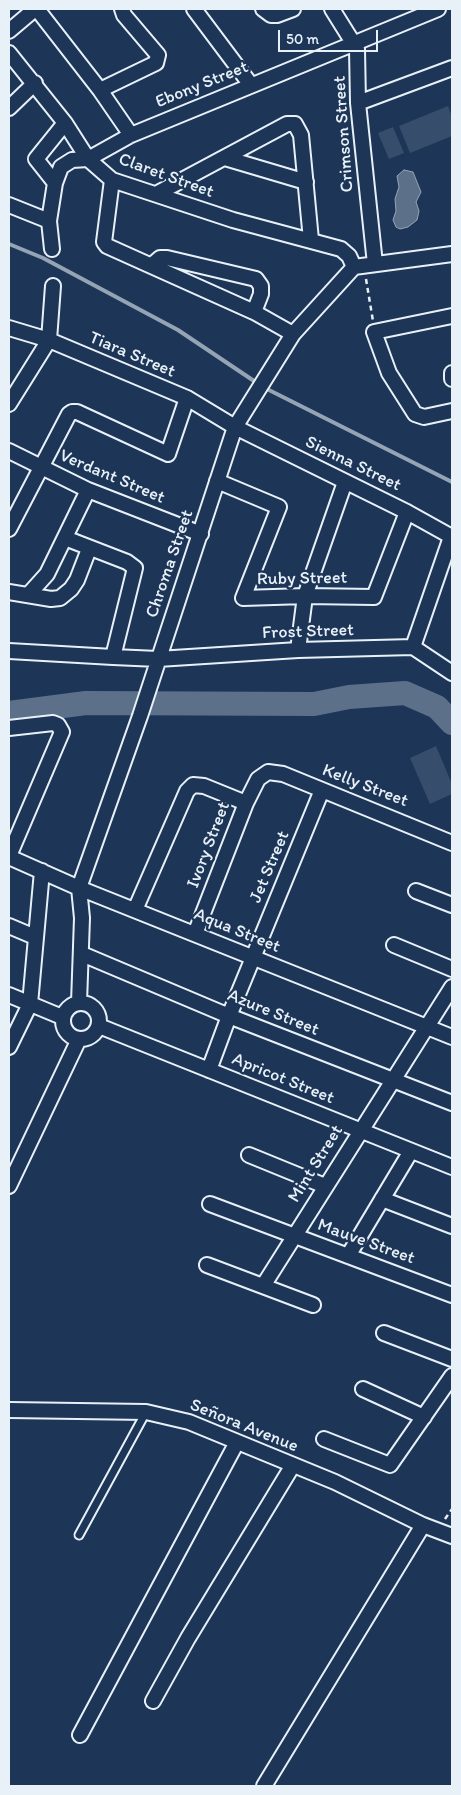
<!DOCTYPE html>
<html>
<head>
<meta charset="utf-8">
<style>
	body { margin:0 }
	#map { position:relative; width:461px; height:1795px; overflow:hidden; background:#1d3557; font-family:Itim,sans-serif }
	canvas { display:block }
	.frame { position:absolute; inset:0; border:10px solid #e8f1f8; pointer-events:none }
	.scale { position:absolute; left:278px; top:30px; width:100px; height:22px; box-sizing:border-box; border:2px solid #e8f1f8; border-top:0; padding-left:6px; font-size:15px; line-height:18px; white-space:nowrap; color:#e8f1f8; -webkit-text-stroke:4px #1d3557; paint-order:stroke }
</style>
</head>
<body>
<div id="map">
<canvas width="461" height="1795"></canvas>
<div class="frame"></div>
<div class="scale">50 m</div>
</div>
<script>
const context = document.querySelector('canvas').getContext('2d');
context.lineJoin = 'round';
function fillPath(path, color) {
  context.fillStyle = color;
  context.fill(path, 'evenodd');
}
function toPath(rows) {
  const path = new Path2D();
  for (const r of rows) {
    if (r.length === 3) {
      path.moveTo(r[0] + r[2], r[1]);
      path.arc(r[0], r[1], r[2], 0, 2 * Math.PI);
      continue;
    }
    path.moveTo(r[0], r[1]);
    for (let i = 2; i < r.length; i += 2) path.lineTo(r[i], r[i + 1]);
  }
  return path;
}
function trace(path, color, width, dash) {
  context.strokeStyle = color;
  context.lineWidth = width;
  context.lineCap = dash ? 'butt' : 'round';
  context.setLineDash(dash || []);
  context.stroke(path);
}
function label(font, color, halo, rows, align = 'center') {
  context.font = font + ' Itim,sans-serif';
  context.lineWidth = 5;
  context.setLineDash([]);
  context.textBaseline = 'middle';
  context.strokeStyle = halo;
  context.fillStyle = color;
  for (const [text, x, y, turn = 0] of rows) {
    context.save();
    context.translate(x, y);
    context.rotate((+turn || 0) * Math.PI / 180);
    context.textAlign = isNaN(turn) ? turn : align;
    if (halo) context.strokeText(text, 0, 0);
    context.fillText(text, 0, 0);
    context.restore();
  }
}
fillPath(toPath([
	[448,106,452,117,452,136,410,153,399,126],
	[393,127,404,153,389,159,378,133],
	[436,746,452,784,452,794,430,804,410,758]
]), '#374d6c');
const water = toPath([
	[404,170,413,172,421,192,416,202,419,211,417,220,408,227,400,229,396,227,393,220,396,211,395,199,399,187,397,176,404,170]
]);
fillPath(water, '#5d7089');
trace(water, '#95a4b5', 1);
trace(toPath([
	[9,244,43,258,178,330,263,387,452,482]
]), '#95a4b5', 4);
trace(toPath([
	[9,713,86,703,314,704,349,697,405,693,437,707,452,723]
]), '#5d7089', 24);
const lane = toPath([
	[79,1535,146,1412]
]);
const street = toPath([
	[37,9,100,90,131,135],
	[194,9,251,85],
	[263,9,271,15,277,15,293,9],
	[332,9,357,49,358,103,375,264],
	[9,31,35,9],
	[9,53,65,123,88,159,112,180,233,220,341,249,349,256,354,267],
	[100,90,156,63,158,55,124,15,122,9],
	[358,103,452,68],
	[9,108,35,83],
	[225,158,306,182],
	[112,180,104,242,107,246,254,312,293,334],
	[55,183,36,159,65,123],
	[158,193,287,124,295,124,301,135,311,240],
	[9,205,49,221],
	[52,249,49,221,55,183,61,167,72,160,88,159,131,135,438,9],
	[152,265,160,258,167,258,256,279,261,286,261,294,254,312],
	[452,316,374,332,389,373,415,414,424,417,452,411],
	[9,328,49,340,187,398,235,427,407,512,452,537],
	[452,373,452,379],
	[9,404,49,340,53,286],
	[9,451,88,490,201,534],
	[217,481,279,507,243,598,305,596,374,597,407,512],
	[9,529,69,414,72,412,77,412,168,454,187,398],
	[65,538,127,562,135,568,113,657,158,659,298,650,413,647,452,673],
	[9,592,51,599,60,598,71,589,77,580,89,549],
	[29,594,47,574,88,490],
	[413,647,451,537],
	[298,650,305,596,345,482],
	[9,651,113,657],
	[9,728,53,723,58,725,62,732,9,856],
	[9,857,79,888,452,1037],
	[416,891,452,905],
	[135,910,187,791,193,785,204,786,246,803],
	[9,926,35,937],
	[195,934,246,803,258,779,268,772,283,774,452,843],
	[394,945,452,969],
	[82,954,229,1016,452,1103],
	[9,995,62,1017],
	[81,1021,18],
	[79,1003,82,918,79,888,140,716,235,427,293,334,354,267,452,254],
	[99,1026,452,1167],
	[9,1047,30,1004,42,871],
	[209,1070,229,1016,322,790],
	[249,1155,325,1186],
	[9,1186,79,1039],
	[382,1199,452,1226],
	[210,1204,452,1295],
	[348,1256,411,1151],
	[207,1265,313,1305],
	[263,1286,452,987],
	[384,1333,452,1359],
	[363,1389,424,1417],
	[9,1410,146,1412,189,1422,335,1482,423,1525,452,1536],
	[324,1439,390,1465,452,1376],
	[153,1701,188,1638,293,1465],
	[80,1735,237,1442],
	[264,1786,423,1525]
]);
trace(lane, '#e8f1f8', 11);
trace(street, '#e8f1f8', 18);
trace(toPath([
	[366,279,373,321],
	[445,1519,452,1509]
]), '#e8f1f8', 2.5, [5, 4]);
trace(lane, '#1d3557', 7);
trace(street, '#1d3557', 14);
label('18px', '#e8f1f8', '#1d3557', [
	["Ebony Street",202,85,-22],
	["Crimson Street",344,134,-94],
	["Claret Street",166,176,20],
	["Tiara Street",132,355,23],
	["Sienna Street",353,464,26],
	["Verdant Street",112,477,23],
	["Chroma Street",170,564,-71],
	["Ruby Street",302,579,-1],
	["Frost Street",308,632,-2],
	["Kelly Street",365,786,21],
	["Ivory Street",209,845,-69],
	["Jet Street",270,867,-67],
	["Aqua Street",237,931,22],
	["Azure Street",273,1013,22],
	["Apricot Street",283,1079,22],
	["Mint Street",316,1164,-58],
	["Mauve Street",366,1242,20],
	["Señora Avenue",244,1426,22]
]);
</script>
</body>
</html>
